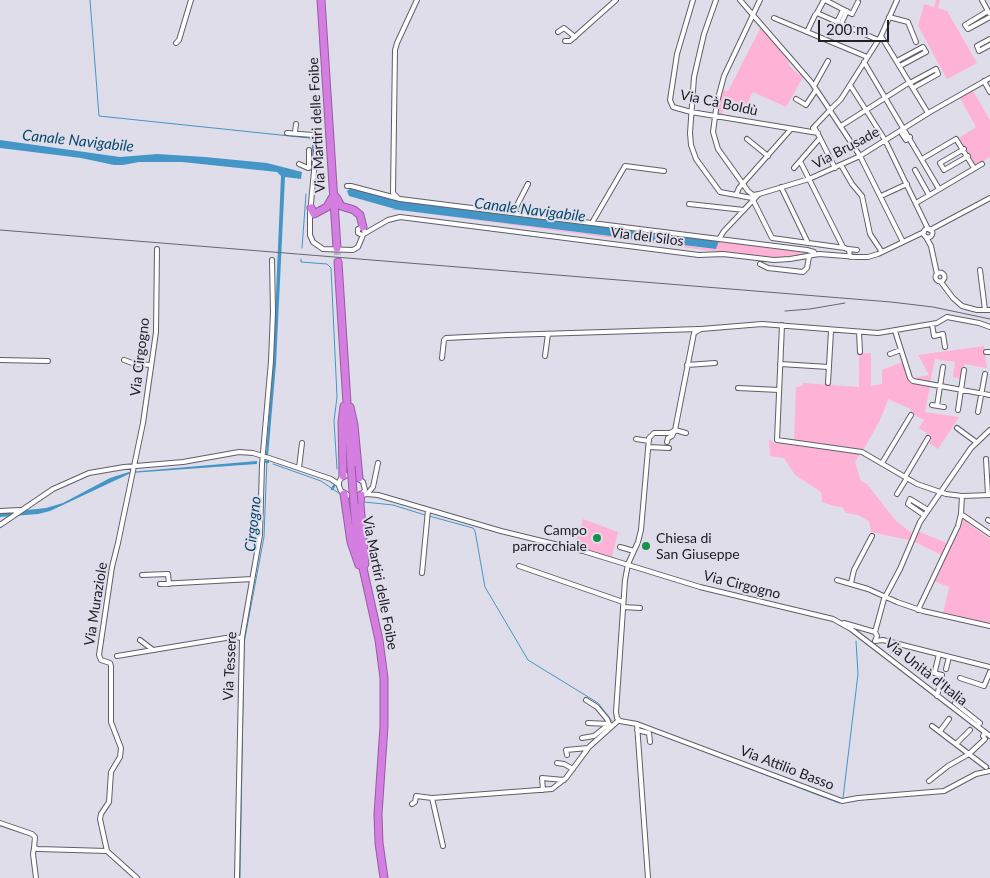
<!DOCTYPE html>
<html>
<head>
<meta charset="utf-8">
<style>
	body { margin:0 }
	#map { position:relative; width:990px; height:878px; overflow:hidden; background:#e0ddeb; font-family:Lato,sans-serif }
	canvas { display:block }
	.scale { position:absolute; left:818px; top:20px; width:71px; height:22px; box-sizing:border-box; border:2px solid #212025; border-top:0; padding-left:6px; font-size:15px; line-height:18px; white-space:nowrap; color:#212025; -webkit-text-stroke:4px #e0ddeb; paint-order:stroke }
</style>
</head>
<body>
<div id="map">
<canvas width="990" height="878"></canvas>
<div class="scale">200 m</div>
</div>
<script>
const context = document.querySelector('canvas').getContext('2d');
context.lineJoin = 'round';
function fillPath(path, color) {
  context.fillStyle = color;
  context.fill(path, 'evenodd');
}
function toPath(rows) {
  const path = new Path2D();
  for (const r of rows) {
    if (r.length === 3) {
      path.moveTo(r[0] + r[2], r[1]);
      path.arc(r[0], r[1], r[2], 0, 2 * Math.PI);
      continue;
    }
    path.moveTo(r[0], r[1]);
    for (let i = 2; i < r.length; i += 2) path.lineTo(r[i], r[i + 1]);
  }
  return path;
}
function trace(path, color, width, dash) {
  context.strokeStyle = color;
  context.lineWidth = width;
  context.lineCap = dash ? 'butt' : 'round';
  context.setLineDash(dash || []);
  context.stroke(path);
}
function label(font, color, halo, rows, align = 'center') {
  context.font = font + ' Lato,sans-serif';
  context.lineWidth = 4;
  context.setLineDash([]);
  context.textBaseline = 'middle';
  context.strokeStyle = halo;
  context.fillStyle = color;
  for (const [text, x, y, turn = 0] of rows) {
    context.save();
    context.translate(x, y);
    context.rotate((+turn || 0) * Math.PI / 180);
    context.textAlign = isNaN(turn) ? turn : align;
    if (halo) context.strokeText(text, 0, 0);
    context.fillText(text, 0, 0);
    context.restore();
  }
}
fillPath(toPath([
	[936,0,940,0,938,8,947,11,977,63,947,79,918,26,924,4,934,7],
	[761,27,789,62,789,65,799,75,801,74,803,77,786,107,753,92,746,105,743,106,730,99,721,115,718,114,718,105,719,105,723,90,728,91],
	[973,91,990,120,990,157,975,166,959,138,976,127,960,98],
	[391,209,715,249,719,241,807,253,789,257,774,257,712,251],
	[984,346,987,368,964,364,962,379,953,377,955,362,935,359,930,383,914,378,929,375,918,355],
	[871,353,871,386,882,384,882,370,903,362,911,381,930,387,925,412,959,417,938,449,929,443,931,439,926,436,928,434,919,428,924,420,910,413,911,409,892,401,889,398,880,420,864,449,794,440,796,387,802,386,803,383,859,387,859,354],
	[769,439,774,443,860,454,855,462,861,481,867,484,896,521,912,533,909,540,871,532,869,521,858,515,846,513,842,507,834,506,822,502,821,492,795,475,784,458,770,456],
	[964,518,970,522,969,524,990,539,990,624,948,616,948,614,943,613,949,587,932,580,962,519],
	[583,519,618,532,612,557,575,546],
	[917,531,947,543,941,555,913,541]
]), '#feb2d6');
fillPath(toPath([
	[0,140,120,157,157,154,205,157,267,163,302,172,301,179,285,177,276,364,268,456,266,455,273,365,281,176,277,172,182,162,139,162,123,165,114,165,81,158,0,148],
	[351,188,404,202,627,230,644,233,719,241,716,249,391,209,395,209,349,196,347,191],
	[257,461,257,464,131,473,50,511,38,514,0,517,0,513,46,508,63,503,110,478,129,472]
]), '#4396c6');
trace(toPath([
	[90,0,99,116,309,138,313,141,311,165],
	[302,248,306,194],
	[301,259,301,262,327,264,331,268,337,397,334,421,337,469],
	[273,464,321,481,340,494],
	[364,502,393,505,425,515],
	[429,516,473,528,475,531,485,587,528,660,598,703,612,721],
	[643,728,839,803],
	[843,798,858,674,856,641],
	[240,878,244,643,264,537,267,459]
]), '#4396c6', 1);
trace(toPath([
	[266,462,268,462],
	[332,489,334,486]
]), '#4396c6', 2.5);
trace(toPath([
	[337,248,338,262]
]), '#bab7c3', 7, [7, 3.5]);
const minor = toPath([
	[693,0,677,54,670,100,673,107,691,112,818,133],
	[716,0,704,34,694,77,690,133,691,145,696,159,720,192,752,198,772,238,845,248,849,250,850,257],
	[740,0,811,82,830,110],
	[824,0,817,13,878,40],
	[825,0,852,14,858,2],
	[982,0,989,13],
	[988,11,965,25,968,29,990,17],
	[889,17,908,22,916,42],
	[774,18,867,57],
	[837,22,843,10],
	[841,24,847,11],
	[558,32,564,28,575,37],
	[807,32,815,15,817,13],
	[881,36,928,113],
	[990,39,977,46,979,51,990,45],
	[565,41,570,41,616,0],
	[176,43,179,40,191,0],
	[897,61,923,47,926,52,900,66],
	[864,62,939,189],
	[984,81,990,92],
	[910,83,936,69,938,74,913,88],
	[850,85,885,140,928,229],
	[814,86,828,61],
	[796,99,806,105,816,90],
	[830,110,841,99,881,36,897,0],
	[831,112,860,156,903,242],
	[841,126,910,82],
	[814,127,820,138,800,161,843,247],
	[813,128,830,110],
	[287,133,313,135,317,139,310,214,310,235,313,242,323,249,353,250,358,247,363,235],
	[295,133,296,124],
	[902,134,906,140,910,137],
	[820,138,835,168],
	[747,139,768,156],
	[964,149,940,163,944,170,968,156],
	[309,150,309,168],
	[922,159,956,139,974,168],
	[299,164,308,168],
	[841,165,852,184,862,196,870,234,882,252],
	[794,168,800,161],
	[915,170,929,195],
	[347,186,351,186,400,199,807,250,814,252,815,254],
	[781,187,808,243],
	[759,194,753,195,748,191,718,149,713,132,717,102,724,76,760,0],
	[736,195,739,188,791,129],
	[881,196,907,184],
	[398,198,393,193,395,50,397,43,417,0],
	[916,203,982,164],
	[689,204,744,210],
	[513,213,528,184],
	[593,221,625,166,664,171],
	[928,233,4.5],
	[930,230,990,198],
	[365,233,363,227,358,229,358,233,362,235,388,220,400,217,699,255,723,254,774,260,790,259,819,254,858,257,868,257,878,254,924,232],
	[926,237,931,246,937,274],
	[719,239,724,231,759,194,809,179,860,156,930,112,990,78],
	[848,249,857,250],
	[760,264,768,268,803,272,807,268,809,257],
	[980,270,985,310],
	[940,277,4.5],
	[941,282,953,298,962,306,977,310,990,310],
	[932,324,934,336,943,334,945,347],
	[782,325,777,440,862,452,917,484,946,494,962,496,990,495],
	[895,331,910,378,913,381,990,395],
	[859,332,860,352],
	[986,352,990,352],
	[890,354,901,350],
	[545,356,548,334],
	[442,358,444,340,446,338,508,335,699,329],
	[0,360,48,361],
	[124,360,135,364,151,365],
	[780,364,829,367],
	[687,365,715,363],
	[828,383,831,331],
	[738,388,779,390],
	[932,405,944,407],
	[937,406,943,367],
	[958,410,964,370],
	[978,412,985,374],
	[957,428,976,442],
	[675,430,686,433],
	[636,439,649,441],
	[667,442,668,438,672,436,674,432],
	[648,447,669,448],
	[986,459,988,495],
	[882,463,911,415],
	[299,468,302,443],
	[346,475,355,476,363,482,365,490,361,495,350,496,341,491,339,486,339,482,341,478,346,475],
	[905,477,928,438],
	[367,494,373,487,378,463],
	[897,494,907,478],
	[361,495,367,494,378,495,501,531,583,551,700,587,833,619,851,629,990,736],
	[0,511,20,510],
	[961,514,990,534],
	[924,515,908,504,910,499,928,510],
	[988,520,990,521],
	[0,525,53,489,89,473,124,467,183,462,239,452,253,453,269,458,331,479,338,484],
	[620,547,634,551],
	[519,566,623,602],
	[422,573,428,510],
	[142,575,168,574,169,584],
	[837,580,868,589,897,602,923,611,990,626],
	[851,583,854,570,872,536],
	[160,584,252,579],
	[623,607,640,608],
	[918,610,958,526,961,514,962,496],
	[844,623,875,632,877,636,875,641],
	[875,632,884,599,900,569,920,522,971,448,990,430],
	[140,640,153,650],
	[875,641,883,640,990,667],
	[117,656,232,637,242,638],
	[946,669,949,657],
	[935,671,939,654],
	[934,673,942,675,937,696],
	[960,678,984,686,990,672],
	[586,700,597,707,607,719,609,724,588,723],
	[955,703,980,723,977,726],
	[637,724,842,801,858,798,944,791,976,774,990,771],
	[932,726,986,767],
	[637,730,649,733,650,742],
	[940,731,949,719],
	[582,738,594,736,609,724,610,725],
	[956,744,970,730],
	[567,755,566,750,588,748],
	[557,763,564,764,573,769],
	[929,781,948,766,969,754,985,739,983,736,985,732],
	[543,790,542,778,564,780],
	[412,804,415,802,416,796,432,798],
	[0,823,32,834,35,837,34,848,38,849,107,851,137,878],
	[443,846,432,798,552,789,566,778,589,747,619,720],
	[34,848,33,854,36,878],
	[107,851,100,819,101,814,109,802,111,772,120,757,121,748,111,722,111,666,110,663,101,660,99,655,112,567,118,543,143,423,156,332,157,249],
	[237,878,242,638,260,535,262,464,271,361,273,312,272,260],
	[648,878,637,724,620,721,617,718,616,712,625,580,628,564,638,542,641,530,649,438,654,433,670,433,675,430,694,333,701,329,762,324,878,333,937,323,947,317,979,323,990,327]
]);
const highway = toPath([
	[321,0,337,248],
	[336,197,341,206,354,210,360,215,363,227],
	[311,208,314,214,327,207,332,198],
	[338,262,351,466],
	[350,407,354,425,359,478],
	[343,476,342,422,344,406],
	[344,494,351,542,359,565],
	[361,495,360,503,365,564],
	[354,504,357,541,379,640,384,678,384,726,378,814,379,843,384,878]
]);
trace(minor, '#605e69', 6);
trace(highway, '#955da0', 9);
trace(minor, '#fff', 4);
trace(highway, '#d47ee2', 7);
trace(toPath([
	[0,230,891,302,933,307,990,319],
	[785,311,810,309,845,303]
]), '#66656d', 1);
const highwayBridge = toPath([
	[351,466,354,504]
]);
trace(highwayBridge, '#955da0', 9, []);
trace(highwayBridge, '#d47ee2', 7);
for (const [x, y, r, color] of [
	[597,538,5,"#16914d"],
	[646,546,5,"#16914d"]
]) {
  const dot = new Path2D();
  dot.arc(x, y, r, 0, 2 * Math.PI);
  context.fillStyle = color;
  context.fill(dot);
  trace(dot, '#e0ddeb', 2);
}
label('14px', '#212025', '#e0ddeb', [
	["Via Cà Boldù",719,103,12],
	["Via Martiri delle Foibe",317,125,-93],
	["Via Brusade",846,148,-28],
	["Via del Silos",647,237,7],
	["Via Cirgogno",140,357,-83],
	["Via Martiri delle Foibe",380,583,79],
	["Via Cirgogno",742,585,14],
	["Via Muraziole",96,604,-81],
	["Via Tessere",230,666,-87],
	["Via Unità d'Italia",926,672,38],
	["Via Attilio Basso",787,768,21]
]);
label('14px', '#212025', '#e0ddeb', [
	["Campo",587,530],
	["parrocchiale",587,546],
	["Chiesa di",656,538,"left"],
	["San Giuseppe",656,554,"left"]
], 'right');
label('italic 15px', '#04496a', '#e0ddeb', [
	["Canale Navigabile",78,141,6],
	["Canale Navigabile",530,210,7],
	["Cirgogno",253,524,-84]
]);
</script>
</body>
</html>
